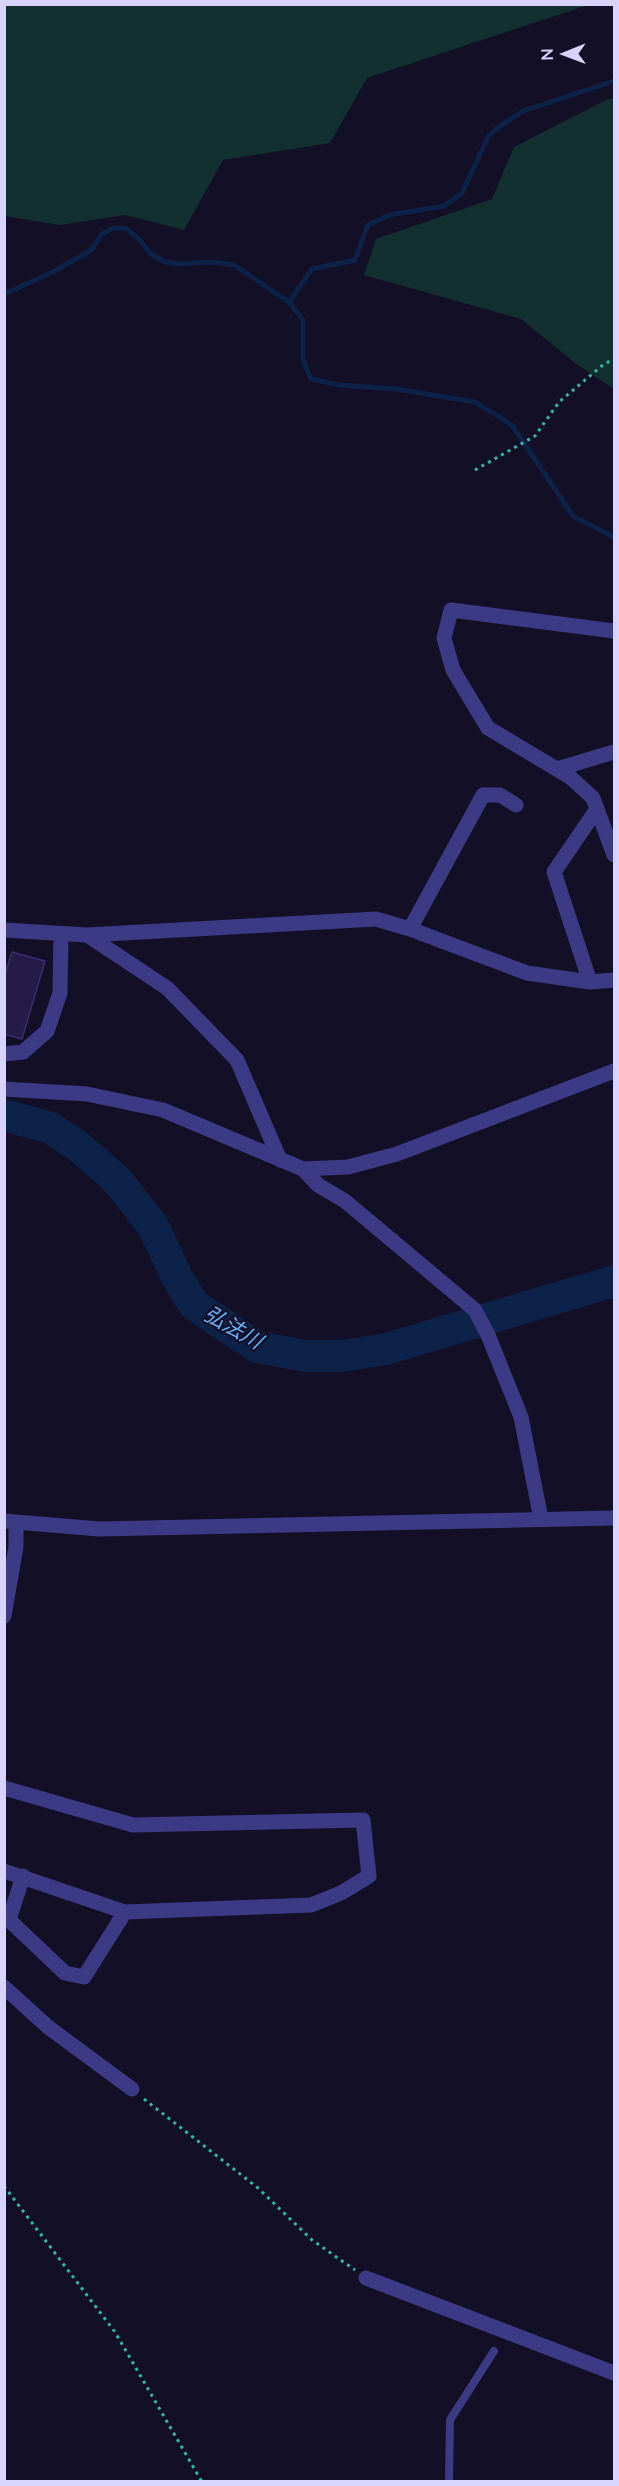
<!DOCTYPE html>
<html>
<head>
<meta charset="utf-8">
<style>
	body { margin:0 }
	#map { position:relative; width:619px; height:2486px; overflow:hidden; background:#130f26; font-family:Lato,sans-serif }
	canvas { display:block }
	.frame { position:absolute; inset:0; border:6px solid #d9d4ff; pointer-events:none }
	.north { position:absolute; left:535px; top:24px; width:60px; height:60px; -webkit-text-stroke:4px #130f26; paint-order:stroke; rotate:269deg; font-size:16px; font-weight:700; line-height:24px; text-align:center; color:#d9d4ff }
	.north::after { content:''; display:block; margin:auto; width:21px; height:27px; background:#d9d4ff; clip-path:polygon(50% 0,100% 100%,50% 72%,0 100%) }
</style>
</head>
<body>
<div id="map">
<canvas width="619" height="2486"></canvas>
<div class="frame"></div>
<div class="north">N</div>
</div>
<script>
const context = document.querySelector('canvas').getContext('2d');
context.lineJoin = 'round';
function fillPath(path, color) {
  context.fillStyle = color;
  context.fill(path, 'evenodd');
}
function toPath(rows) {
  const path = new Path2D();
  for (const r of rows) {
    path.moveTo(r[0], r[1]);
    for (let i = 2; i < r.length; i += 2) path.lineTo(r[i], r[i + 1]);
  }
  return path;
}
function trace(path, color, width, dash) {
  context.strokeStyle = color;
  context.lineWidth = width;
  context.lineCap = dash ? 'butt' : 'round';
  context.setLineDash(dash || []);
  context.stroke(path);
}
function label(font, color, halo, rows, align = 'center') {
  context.font = font + ' Lato,"Noto Sans JP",sans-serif';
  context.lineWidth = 4.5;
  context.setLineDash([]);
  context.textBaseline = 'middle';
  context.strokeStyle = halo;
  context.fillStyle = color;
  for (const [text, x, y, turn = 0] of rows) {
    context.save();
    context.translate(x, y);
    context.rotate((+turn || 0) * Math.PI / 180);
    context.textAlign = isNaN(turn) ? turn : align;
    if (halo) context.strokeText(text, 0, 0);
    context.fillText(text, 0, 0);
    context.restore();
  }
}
fillPath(toPath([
	[4,5,5,4,588,5,367,78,330,143,223,160,184,230,125,215,60,225,5,216],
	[614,98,614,389,575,363,521,319,364,275,376,239,492,199,514,147,606,100]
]), '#12302f');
trace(toPath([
	[4,294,53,272,91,250,102,234,114,228,125,228,138,238,150,253,165,262,179,264,212,262,234,265,289,302,303,320,303,360,311,379,340,385,396,389,475,402,512,425,573,516,614,537],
	[289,302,312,269,355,260,368,225,389,215,444,206,462,193,488,137,497,128,523,111,614,81]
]), '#0c2248', 5);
trace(toPath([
	[4,1115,51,1128,79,1147,116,1179,153,1226,177,1277,194,1305,257,1347,305,1356,342,1356,386,1349,614,1281]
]), '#0c2248', 32);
const building = toPath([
	[12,952,45,961,22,1039,4,1034,4,978,12,952]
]);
fillPath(building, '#241b47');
trace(building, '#3b2d73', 1.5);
trace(toPath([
	[475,470,535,436,559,402,604,364,614,359],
	[144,2099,258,2188,312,2240,355,2270],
	[4,2186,115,2332,202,2482]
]), '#2fb8b0', 3, [3, 4.5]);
trace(toPath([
	[449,2482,450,2420,494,2351]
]), '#3d3a85', 8);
trace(toPath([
	[614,631,451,610,444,638,453,670,488,728,570,777,593,798,614,855],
	[557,769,614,752],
	[410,929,483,795,500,795,516,805],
	[4,930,87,935,376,919,410,929,527,973,590,982,614,980],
	[87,935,167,988,237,1060,280,1160],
	[590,982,554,872,597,809],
	[4,1054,23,1052,47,1031,60,993,61,934],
	[303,1169,318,1185,345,1201,475,1310,488,1335,521,1417,541,1519],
	[4,1521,99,1529,614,1518],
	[4,1616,16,1547,16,1523],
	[4,1788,133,1825,363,1820,369,1876,341,1893,311,1905,125,1912,4,1871],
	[23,1876,9,1920,65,1973,84,1977,125,1912],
	[4,1987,48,2027,132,2089],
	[366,2278,614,2373]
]), '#3d3a85', 15);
trace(toPath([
	[4,1089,87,1094,163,1110,303,1169,348,1167,397,1154,614,1071]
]), '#3d3a85', 15);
label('italic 21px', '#62b6ff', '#130f26', [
	["弘法川",233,1328,30]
]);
</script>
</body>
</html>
